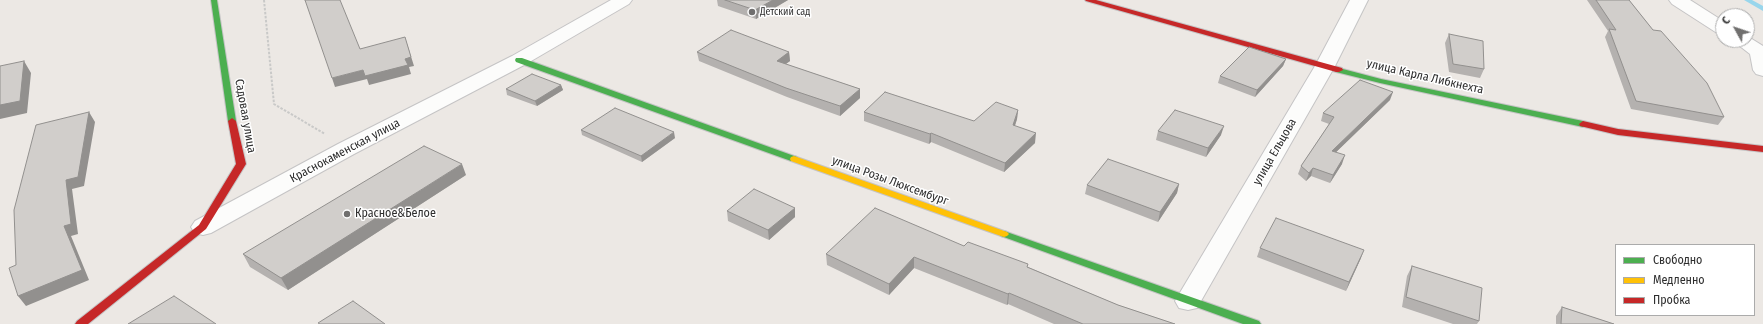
<!DOCTYPE html>
<html>
<head>
<meta charset="utf-8">
<style>
	body { margin:0 }
	#map { position:relative; width:1763px; height:324px; overflow:hidden; background:#ece8e4; font-family:"Fira Sans Condensed",sans-serif }
	canvas { display:block }
	.legend { position:absolute; left:1615px; top:244px; width:140px; height:72px; box-sizing:border-box; background:#fff; border:1px solid #ababab; margin:0; padding:5px 7px; list-style:none; font-size:12px; color:#2e2e2e }
	.legend li { display:flex; align-items:center; gap:8px; height:20px }
	.legend b { width:20px; border:1px solid #ababab }
	.north { position:absolute; left:1715px; top:8px; width:40px; height:40px; box-sizing:border-box; background:#fff; border:1px solid #ababab; border-radius:50%; rotate:310deg; font-size:11px; font-weight:700; line-height:16px; text-align:center; color:#2e2e2e }
	.north::after { content:''; display:block; margin:auto; width:14px; height:18px; background:#706f6e; clip-path:polygon(50% 0,100% 100%,50% 72%,0 100%) }
</style>
</head>
<body>
<div id="map">
<canvas width="1763" height="324"></canvas>
<ul class="legend">
<li><b style="height:5px;background:#4caf50"></b>Свободно</li>
<li><b style="height:5px;background:#ffc107"></b>Медленно</li>
<li><b style="height:5px;background:#c62828"></b>Пробка</li>
</ul>
<div class="north">С</div>
</div>
<script>
const context = document.querySelector('canvas').getContext('2d');
context.lineJoin = 'round';
function toPath(rows) {
  const path = new Path2D();
  for (const r of rows) {
    path.moveTo(r[0], r[1]);
    for (let i = 2; i < r.length; i += 2) path.lineTo(r[i], r[i + 1]);
  }
  return path;
}
function fillPath(path, color) {
  context.fillStyle = color;
  context.fill(path, 'evenodd');
}
function trace(path, color, width, dash) {
  context.strokeStyle = color;
  context.lineWidth = width;
  context.lineCap = dash ? 'butt' : 'round';
  context.setLineDash(dash || []);
  context.stroke(path);
}
function label(font, color, halo, rows, align = 'center') {
  context.font = font + ' "Fira Sans Condensed",sans-serif';
  context.lineWidth = 3;
  context.setLineDash([]);
  context.textBaseline = 'middle';
  context.strokeStyle = halo;
  context.fillStyle = color;
  for (const [text, x, y, turn = 0] of rows) {
    context.save();
    context.translate(x, y);
    context.rotate((+turn || 0) * Math.PI / 180);
    context.textAlign = isNaN(turn) ? turn : align;
    if (halo) context.strokeText(text, 0, 0);
    context.fillText(text, 0, 0);
    context.restore();
  }
}
fillPath(toPath([
	[1744,0,1752,0,1763,6,1763,11,1744,0]
]), '#99d6ec');
const street = toPath([
	[611,0,632,0,629,4,526,64,354,154,211,233,203,235,195,233,191,227,195,221,338,144,512,56,611,0],
	[1350,0,1368,0,1335,66,1197,308,1188,310,1179,308,1175,301,1315,66,1350,0],
	[1669,0,1690,0,1723,21,1723,34,1717,33,1672,4,1669,0],
	[1747,36,1763,46,1763,76,1756,74,1753,70,1750,54,1732,40,1747,40,1747,36]
]);
const fast = toPath([
	[211,0,217,0,236,121,232,124,228,121,211,0],
	[516,58,522,58,797,157,798,159,797,161,791,161,516,62,515,60,516,58],
	[1336,68,1339,68,1381,79,1583,121,1587,124,1583,127,1380,83,1336,72,1335,70,1336,68],
	[1004,231,1259,321,1261,324,1243,324,1001,236,999,234,1001,232,1004,231]
]);
const slow = toPath([
	[794,156,1007,232,1009,234,1007,236,1004,237,1001,236,791,161,790,159,791,157,794,156]
]);
const jam = toPath([
	[1085,0,1096,0,1342,68,1343,70,1339,72,1336,72,1086,1,1085,0],
	[232,118,236,121,246,164,206,229,88,324,75,324,77,321,199,225,236,164,228,121,232,118],
	[1583,121,1618,129,1763,146,1763,152,1618,135,1580,126,1579,124,1583,121]
]);
trace(street, '#c5c4c5', 2);
trace(fast, '#c5c4c5', 2);
trace(slow, '#c5c4c5', 2);
trace(jam, '#c5c4c5', 2);
trace(toPath([
	[264,0,274,104,325,134]
]), '#c9c9c8', 2, [2.5, 1.5]);
fillPath(street, '#fcfcfb');
fillPath(fast, '#4caf50');
fillPath(slow, '#ffc107');
fillPath(jam, '#c62828');
fillPath(toPath([
	[717,0,788,0,756,19,718,6],
	[1587,0,1629,0,1653,30,1724,117,1718,125,1631,109,1605,37,1608,31],
	[1449,34,1484,69,1480,78,1449,72,1445,43],
	[697,52,789,52,790,61,786,64,860,89,860,98,840,116,787,97,699,61],
	[1286,59,1283,66,1255,97,1218,83,1220,76],
	[561,85,563,90,537,106,507,95,506,89],
	[1390,100,1336,152,1342,164,1330,183,1311,176,1306,181,1298,174,1301,166,1329,124,1321,121,1323,113],
	[1018,110,1017,119,1015,126,1035,143,1004,172,931,142,929,144,864,121,864,112,974,121],
	[581,130,675,138,642,162,582,135],
	[1158,131,1221,135,1206,157,1156,140],
	[466,175,288,290,250,267,243,254],
	[1179,184,1177,193,1158,222,1085,194,1087,185],
	[795,208,795,217,769,240,728,221,727,211],
	[964,246,1028,267,1118,305,1175,324,1054,324,1008,304,1007,305,914,268,889,295,827,265,826,254],
	[1260,248,1361,258,1346,291,1257,257],
	[1412,266,1479,321,1477,324,1453,324,1402,307,1407,276],
	[1562,307,1614,324,1556,324,1556,316]
]), '#b4b1af');
fillPath(toPath([
	[773,0,788,0,756,19,755,10],
	[405,37,414,66,409,67,411,74,369,85,367,79,335,87,332,78,405,59],
	[789,52,790,61,777,70,777,61],
	[1286,59,1283,66,1255,97,1257,90],
	[24,61,31,73,27,113,0,119,0,105],
	[561,85,563,90,537,106,535,101],
	[860,89,860,98,840,116,840,106],
	[1393,92,1390,100,1329,159,1332,151],
	[1018,110,1017,119,1012,134,1013,125],
	[89,112,95,122,84,186,72,189,78,234,71,236,89,280,26,306,18,296,64,226,66,180],
	[1224,126,1221,135,1206,157,1208,148],
	[674,132,675,138,642,162,641,156],
	[931,133,931,142,929,144,930,134],
	[1036,133,1035,143,1004,172,1005,163],
	[1345,155,1342,164,1330,183,1333,175],
	[462,164,466,175,288,290,281,278],
	[1313,168,1311,176,1306,181,1309,173],
	[1179,184,1177,193,1158,222,1160,212],
	[795,208,795,217,769,240,768,230],
	[1364,250,1361,258,1346,291,1349,282],
	[914,257,914,268,889,295,889,284],
	[1009,293,1008,304,1007,305,1008,294]
]), '#92908e');
const building = toPath([
	[305,0,340,0,360,49,405,37,411,57,405,59,408,65,365,76,363,70,332,78,305,0],
	[725,0,773,0,755,10,725,0],
	[1596,0,1629,0,1653,30,1661,31,1707,83,1724,117,1636,101,1609,29,1616,30,1596,0],
	[731,30,789,52,777,61,860,89,840,106,786,88,697,52,731,30],
	[1449,34,1483,41,1484,69,1453,64,1449,34],
	[1249,47,1286,59,1257,90,1220,76,1249,47],
	[24,61,20,101,0,105,0,66,24,61],
	[532,74,561,85,535,101,506,89,532,74],
	[1360,80,1393,92,1332,151,1345,155,1333,175,1313,168,1309,173,1301,166,1334,117,1323,113,1360,80],
	[885,92,974,121,996,102,1018,110,1013,125,1036,133,1005,163,931,133,930,134,864,112,885,92],
	[615,108,674,132,641,156,581,130,615,108],
	[1175,110,1224,126,1208,148,1158,131,1175,110],
	[89,112,78,177,66,180,71,224,64,226,82,270,18,296,9,268,16,265,14,210,36,125,89,112],
	[424,146,462,164,281,278,243,254,424,146],
	[1108,159,1179,184,1160,212,1087,185,1108,159],
	[754,189,795,208,768,230,727,211,754,189],
	[875,208,964,246,968,242,1028,264,1027,267,1118,305,1175,324,1083,324,1009,293,1008,294,914,257,889,284,826,254,875,208],
	[1276,218,1364,250,1349,282,1260,248,1276,218],
	[1412,266,1482,288,1479,321,1406,297,1412,266],
	[174,296,216,324,128,324,174,296],
	[353,301,385,324,320,324,318,323,353,301],
	[1562,307,1614,324,1561,324,1562,307]
]);
fillPath(building, '#d1cecb');
trace(building, '#92908e', 1);
for (const [x, y, r, color] of [
	[752,12,4,"#706f6e"],
	[347,214,4,"#706f6e"]
]) {
  const dot = new Path2D();
  dot.arc(x, y, r, 0, 2 * Math.PI);
  context.fillStyle = color;
  context.fill(dot);
  trace(dot, '#fff', 1.5);
}
label('10px', '#2e2e2e', '#fff', [
	["Детский сад",760,12]
], 'left');
label('12px', '#2e2e2e', '#fff', [
	["улица Карла Либкнехта",1425,77,13],
	["Садовая улица",245,116,80],
	["Краснокаменская улица",345,151,-28],
	["улица Ельцова",1275,152,-60],
	["улица Розы Люксембург",890,181,20]
]);
label('12px', '#2e2e2e', '#fff', [
	["Красное&Белое",355,214]
], 'left');
</script>
</body>
</html>
